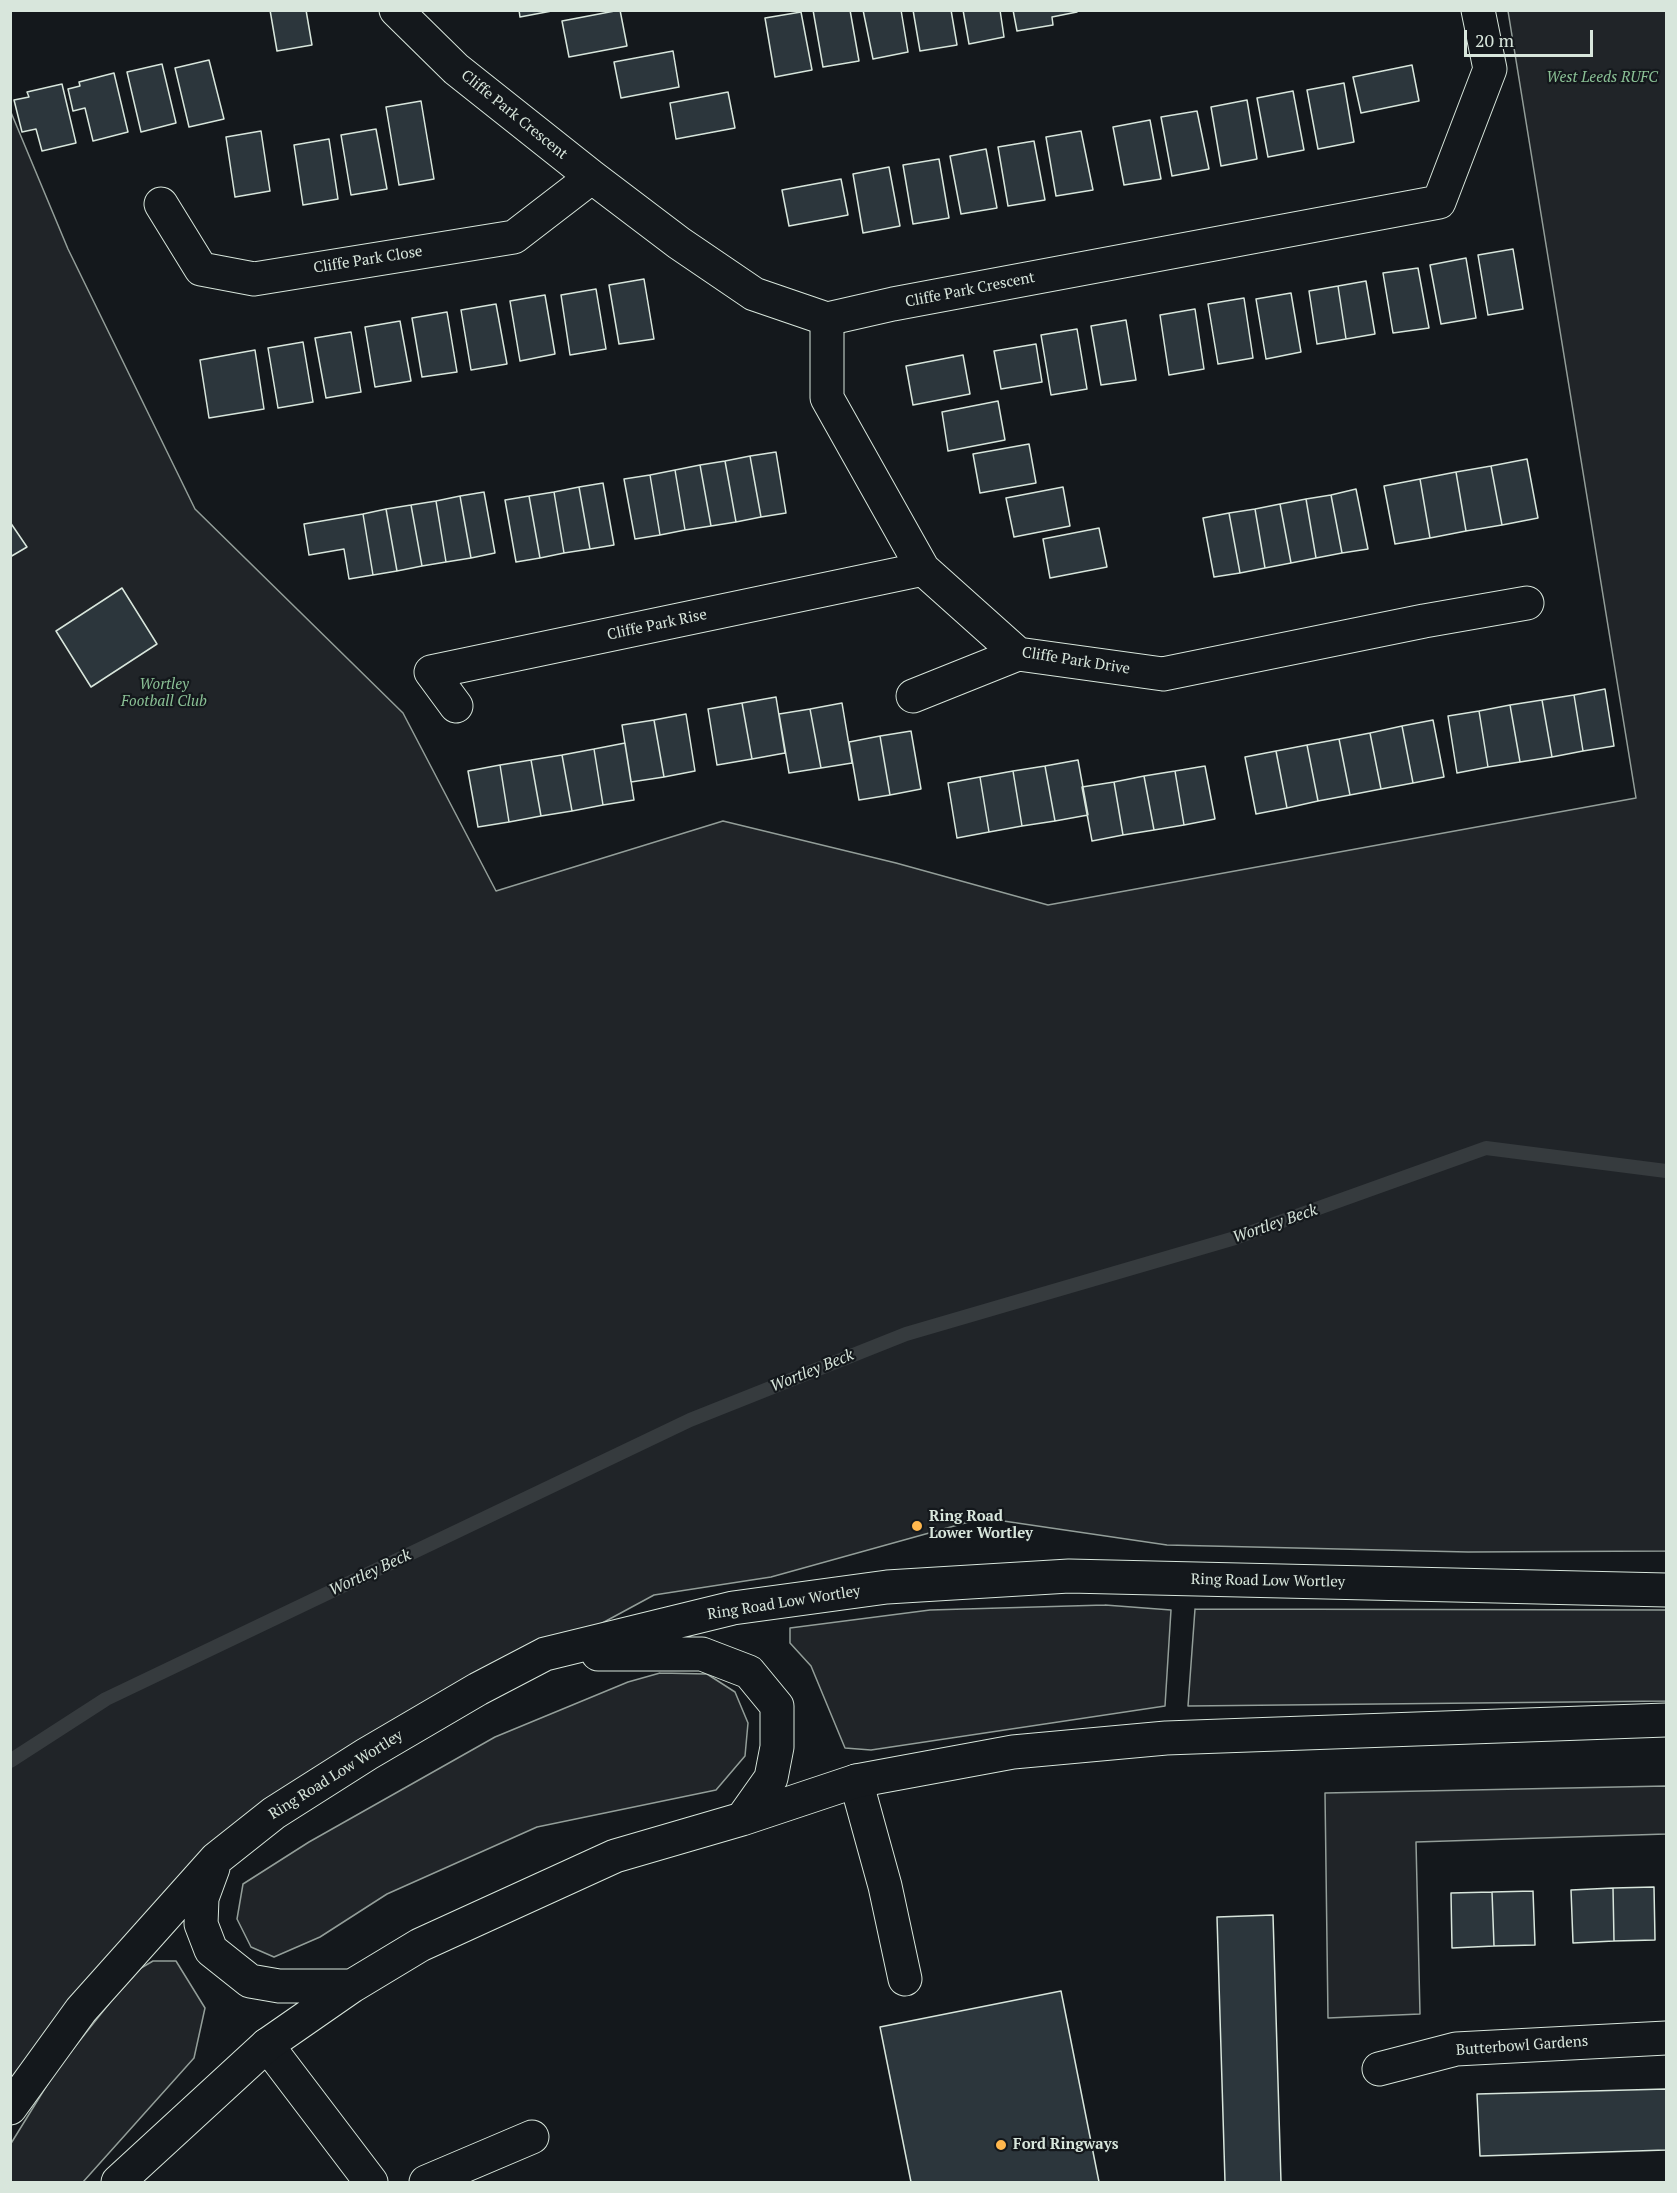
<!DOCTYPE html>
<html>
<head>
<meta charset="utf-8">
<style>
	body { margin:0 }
	#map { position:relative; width:1677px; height:2193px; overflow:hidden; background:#14181c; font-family:"PT Serif",serif }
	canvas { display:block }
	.frame { position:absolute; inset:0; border:12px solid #d8e6dc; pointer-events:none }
	.scale { position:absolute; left:1464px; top:30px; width:129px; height:27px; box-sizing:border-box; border:3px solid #d8e6dc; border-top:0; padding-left:8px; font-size:18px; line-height:21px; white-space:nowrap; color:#d8e6dc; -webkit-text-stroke:4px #14181c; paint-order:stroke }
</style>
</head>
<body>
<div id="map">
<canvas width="1677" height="2193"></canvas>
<div class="frame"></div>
<div class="scale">20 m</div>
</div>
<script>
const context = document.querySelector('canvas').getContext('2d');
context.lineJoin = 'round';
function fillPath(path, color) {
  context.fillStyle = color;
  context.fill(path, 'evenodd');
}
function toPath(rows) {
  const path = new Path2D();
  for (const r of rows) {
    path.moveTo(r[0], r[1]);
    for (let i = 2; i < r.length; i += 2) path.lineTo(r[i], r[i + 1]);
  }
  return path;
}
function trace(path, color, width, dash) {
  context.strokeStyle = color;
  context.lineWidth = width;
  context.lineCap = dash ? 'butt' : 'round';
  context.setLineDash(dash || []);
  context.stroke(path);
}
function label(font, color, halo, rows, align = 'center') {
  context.font = font + ' "PT Serif",serif';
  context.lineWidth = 4.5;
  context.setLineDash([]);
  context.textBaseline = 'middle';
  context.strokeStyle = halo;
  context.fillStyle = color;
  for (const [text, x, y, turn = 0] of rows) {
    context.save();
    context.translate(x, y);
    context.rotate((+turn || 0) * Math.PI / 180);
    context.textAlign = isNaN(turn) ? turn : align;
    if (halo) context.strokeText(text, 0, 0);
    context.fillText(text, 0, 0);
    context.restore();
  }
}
const green = toPath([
	[1508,11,1666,11,1666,1551,1468,1552,1167,1545,983,1518,771,1577,654,1595,545,1654,274,1813,11,2108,10,110,68,249,195,509,403,713,496,891,723,821,896,863,1048,905,1636,798,1508,11],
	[1105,1605,1171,1610,1165,1706,871,1750,845,1748,811,1666,790,1643,790,1628,930,1610,1105,1605],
	[1195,1609,1666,1610,1666,1701,1188,1706,1195,1609],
	[660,1673,707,1674,735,1692,748,1723,745,1756,716,1790,537,1827,387,1894,320,1937,274,1957,251,1947,237,1919,243,1884,309,1842,495,1737,628,1682,660,1673],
	[1666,1786,1666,1834,1416,1842,1420,2014,1328,2018,1325,1793,1666,1786],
	[153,1961,176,1961,205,2008,194,2058,83,2182,11,2182,10,2145,57,2069,112,2000,141,1968,153,1961]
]);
fillPath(green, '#202428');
trace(green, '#939e99', 1.5);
trace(toPath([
	[10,1761,106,1699,690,1420,906,1334,1235,1238,1486,1148,1666,1171]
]), '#363b3e', 14);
const building = toPath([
	[270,10,306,10,312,45,277,51,270,10],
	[519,10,557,10,520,17,519,10],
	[620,10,627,46,569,57,562,21,620,10],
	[813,10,850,10,859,61,823,67,813,10],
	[863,10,901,10,908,52,873,59,863,10],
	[913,10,951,10,957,45,920,51,913,10],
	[963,10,1000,10,1004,37,969,44,963,10],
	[1013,10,1077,10,1077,12,1052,17,1053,25,1017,31,1013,10],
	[801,12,812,70,775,77,765,18,801,12],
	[673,51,679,87,621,98,614,62,673,51],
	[209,60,224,119,189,127,175,68,209,60],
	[162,64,176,123,141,132,127,72,162,64],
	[1412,65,1419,101,1361,113,1353,77,1412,65],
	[114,73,128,132,93,141,85,108,73,111,68,89,80,86,79,82,114,73],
	[1344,83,1354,142,1318,149,1307,90,1344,83],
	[62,84,76,143,42,151,36,129,22,132,14,100,29,97,27,92,62,84],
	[1293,91,1304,150,1268,157,1257,98,1293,91],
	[728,92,735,128,676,139,670,103,728,92],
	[1247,100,1257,159,1221,166,1211,107,1247,100],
	[421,101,434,179,399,185,386,107,421,101],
	[1197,111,1209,169,1172,176,1161,117,1197,111],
	[1150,120,1161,179,1124,185,1113,127,1150,120],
	[376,129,387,189,351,195,341,135,376,129],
	[261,131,270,191,235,197,226,137,261,131],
	[1081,131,1093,190,1056,196,1046,137,1081,131],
	[329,139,338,199,303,205,294,145,329,139],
	[1034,141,1045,200,1008,206,998,147,1034,141],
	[986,149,997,208,961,214,950,156,986,149],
	[939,159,949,218,913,224,903,165,939,159],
	[889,167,900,226,863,233,853,174,889,167],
	[841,179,848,215,789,226,782,190,841,179],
	[1513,249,1523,309,1488,315,1478,255,1513,249],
	[1466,258,1476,318,1441,324,1430,265,1466,258],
	[1418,268,1429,328,1393,333,1383,273,1418,268],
	[644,279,654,339,619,344,609,285,644,279],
	[1366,281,1375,334,1346,339,1338,286,1366,281],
	[1338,286,1346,339,1317,344,1309,291,1338,286],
	[596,289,606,349,570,355,561,295,596,289],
	[1291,293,1301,352,1266,359,1256,299,1291,293],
	[545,295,555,354,520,361,510,301,545,295],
	[1244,298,1253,358,1218,364,1208,304,1244,298],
	[496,304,507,364,471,370,461,310,496,304],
	[1195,309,1204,369,1169,375,1160,315,1195,309],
	[447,312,457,372,422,377,412,318,447,312],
	[1126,320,1136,380,1101,385,1091,326,1126,320],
	[400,321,411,381,375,387,365,327,400,321],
	[1077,329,1087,389,1051,395,1041,335,1077,329],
	[351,332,361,392,326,398,315,338,351,332],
	[303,342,313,402,278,408,268,348,303,342],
	[1036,344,1042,382,1001,389,994,351,1036,344],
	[255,350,264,409,209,418,200,360,255,350],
	[963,355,970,394,913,405,906,366,963,355],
	[998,401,1005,440,948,451,942,412,998,401],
	[1029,444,1036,483,980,493,973,454,1029,444],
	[776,452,786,513,761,517,750,456,776,452],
	[750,456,761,517,736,522,725,461,750,456],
	[1527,459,1538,518,1502,525,1491,466,1527,459],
	[725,461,736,522,711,526,700,465,725,461],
	[700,465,711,526,685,530,675,470,700,465],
	[1491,466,1502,525,1466,531,1456,472,1491,466],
	[675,470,685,530,660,535,650,475,675,470],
	[1456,472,1466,531,1430,538,1420,479,1456,472],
	[650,475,660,535,635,539,624,479,650,475],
	[1420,479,1430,538,1395,544,1384,486,1420,479],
	[603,483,614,545,590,549,579,487,603,483],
	[579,487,590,549,564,553,554,492,579,487],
	[1063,487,1070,526,1014,537,1006,498,1063,487],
	[1356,489,1368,549,1342,553,1331,495,1356,489],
	[484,492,495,553,471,558,460,496,484,492],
	[554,492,564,553,540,558,529,496,554,492],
	[1331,495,1342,553,1316,558,1306,499,1331,495],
	[460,496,471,558,446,562,436,501,460,496],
	[529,496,540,558,516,562,505,500,529,496],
	[1306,499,1316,558,1291,563,1280,504,1306,499],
	[436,501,446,562,422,566,411,505,436,501],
	[1280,504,1291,563,1265,568,1255,509,1280,504],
	[411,505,422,566,397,571,386,509,411,505],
	[386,509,397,571,373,575,363,514,386,509],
	[1255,509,1265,568,1240,573,1229,513,1255,509],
	[1229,513,1240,573,1214,577,1203,518,1229,513],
	[363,514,373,575,349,579,344,549,309,555,304,524,363,514],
	[10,522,27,547,10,557,10,522],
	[1099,528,1107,567,1050,578,1043,539,1099,528],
	[122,588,157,644,91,687,56,631,122,588],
	[1605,689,1614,746,1583,751,1574,695,1605,689],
	[1574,695,1583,751,1552,757,1542,700,1574,695],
	[776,697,785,753,752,759,742,703,776,697],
	[1542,700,1552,757,1520,762,1510,705,1542,700],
	[742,703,752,759,717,765,708,709,742,703],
	[842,703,852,763,821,768,810,709,842,703],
	[1510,705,1520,762,1488,767,1479,711,1510,705],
	[810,709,821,768,789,773,779,714,810,709],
	[1479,711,1488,767,1457,773,1448,716,1479,711],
	[686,714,695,771,664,777,654,720,686,714],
	[654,720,664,777,631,782,622,725,654,720],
	[1433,720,1444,777,1413,783,1402,726,1433,720],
	[1402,726,1413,783,1381,789,1370,733,1402,726],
	[911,731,921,789,890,795,880,736,911,731],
	[1370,733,1381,789,1350,795,1339,739,1370,733],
	[880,736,890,795,859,800,849,742,880,736],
	[1339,739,1350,795,1318,801,1307,745,1339,739],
	[625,743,634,800,603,805,594,749,625,743],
	[1307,745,1318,801,1287,808,1276,751,1307,745],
	[594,749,603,805,572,811,562,755,594,749],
	[1276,751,1287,808,1256,814,1245,757,1276,751],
	[562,755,572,811,541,816,531,760,562,755],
	[531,760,541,816,509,822,500,765,531,760],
	[1078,760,1088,815,1055,821,1045,766,1078,760],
	[500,765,509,822,478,827,468,771,500,765],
	[1045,766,1055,821,1022,826,1013,771,1045,766],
	[1205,766,1215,819,1184,825,1175,771,1205,766],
	[1013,771,1022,826,989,832,980,777,1013,771],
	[1175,771,1184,825,1154,830,1144,776,1175,771],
	[1144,776,1154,830,1123,835,1114,782,1144,776],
	[980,777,989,832,957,838,948,783,980,777],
	[1114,782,1123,835,1092,841,1082,787,1114,782],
	[1654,1887,1655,1940,1614,1941,1613,1888,1654,1887],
	[1613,1888,1614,1941,1573,1943,1571,1890,1613,1888],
	[1533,1891,1535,1945,1494,1946,1492,1892,1533,1891],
	[1492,1892,1494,1946,1452,1948,1451,1893,1492,1892],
	[1273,1915,1281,2182,1225,2182,1217,1917,1273,1915],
	[1061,1991,1099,2182,911,2182,880,2027,1061,1991],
	[1666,2089,1666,2150,1480,2156,1477,2094,1666,2089]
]);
fillPath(building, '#2c363c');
trace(building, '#d8e6dc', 1.5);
const minor = toPath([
	[396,10,456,69,592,177,679,243,754,294,827,319,893,304,1439,202,1490,69,1478,10],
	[161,204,201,269,254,279,514,237,592,177],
	[827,319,827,398,923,569,1018,654,1163,674,1424,621,1527,603],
	[913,696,1018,654],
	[456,706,431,672,923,569],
	[856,1781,885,1886,905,1979],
	[267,2045,371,2182],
	[1379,2069,1456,2049,1666,2038],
	[426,2182,532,2137]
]);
const highway = toPath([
	[598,1654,702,1654,749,1672,777,1706,777,1747,771,1778,742,1819],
	[213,1868,202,1898,201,1924,211,1950,250,1981,279,1986,352,1986],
	[10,2108,81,2010,216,1859,274,1813,367,1754,478,1689,545,1654,733,1608,887,1587,1069,1576,1666,1590],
	[118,2182,267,2045,352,1986,420,1945,615,1856,742,1819,856,1781,1013,1752,1166,1738,1666,1720]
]);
trace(minor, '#d8e6dc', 35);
trace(highway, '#d8e6dc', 35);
trace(minor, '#14181c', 33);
trace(highway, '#14181c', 33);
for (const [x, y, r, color] of [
	[917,1526,6,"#ffb74d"],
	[1001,2145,6,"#ffb74d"]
]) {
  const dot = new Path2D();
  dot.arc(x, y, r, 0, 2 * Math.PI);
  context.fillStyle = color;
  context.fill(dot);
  trace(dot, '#14181c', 2);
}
label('italic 15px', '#8ac095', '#14181c', [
	["West Leeds RUFC",1602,78],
	["Wortley",164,685],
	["Football Club",164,702]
]);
label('15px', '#d8e6dc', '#14181c', [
	["Cliffe Park Crescent",514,115,39],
	["Cliffe Park Close",368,260,-9],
	["Cliffe Park Crescent",970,290,-11],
	["Cliffe Park Rise",657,625,-12],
	["Cliffe Park Drive",1076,661,9],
	["Ring Road Low Wortley",1268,1581,1],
	["Ring Road Low Wortley",784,1603,-9],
	["Ring Road Low Wortley",336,1775,-32],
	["Butterbowl Gardens",1522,2046,-4]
]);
label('bold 15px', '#d8e6dc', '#14181c', [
	["Ring Road",929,1517],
	["Lower Wortley",929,1534],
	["Ford Ringways",1013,2145]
], 'left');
label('italic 16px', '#d8e6dc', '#14181c', [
	["Wortley Beck",1275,1224,-19],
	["Wortley Beck",812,1371,-22],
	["Wortley Beck",370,1573,-25]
]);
</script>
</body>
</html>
